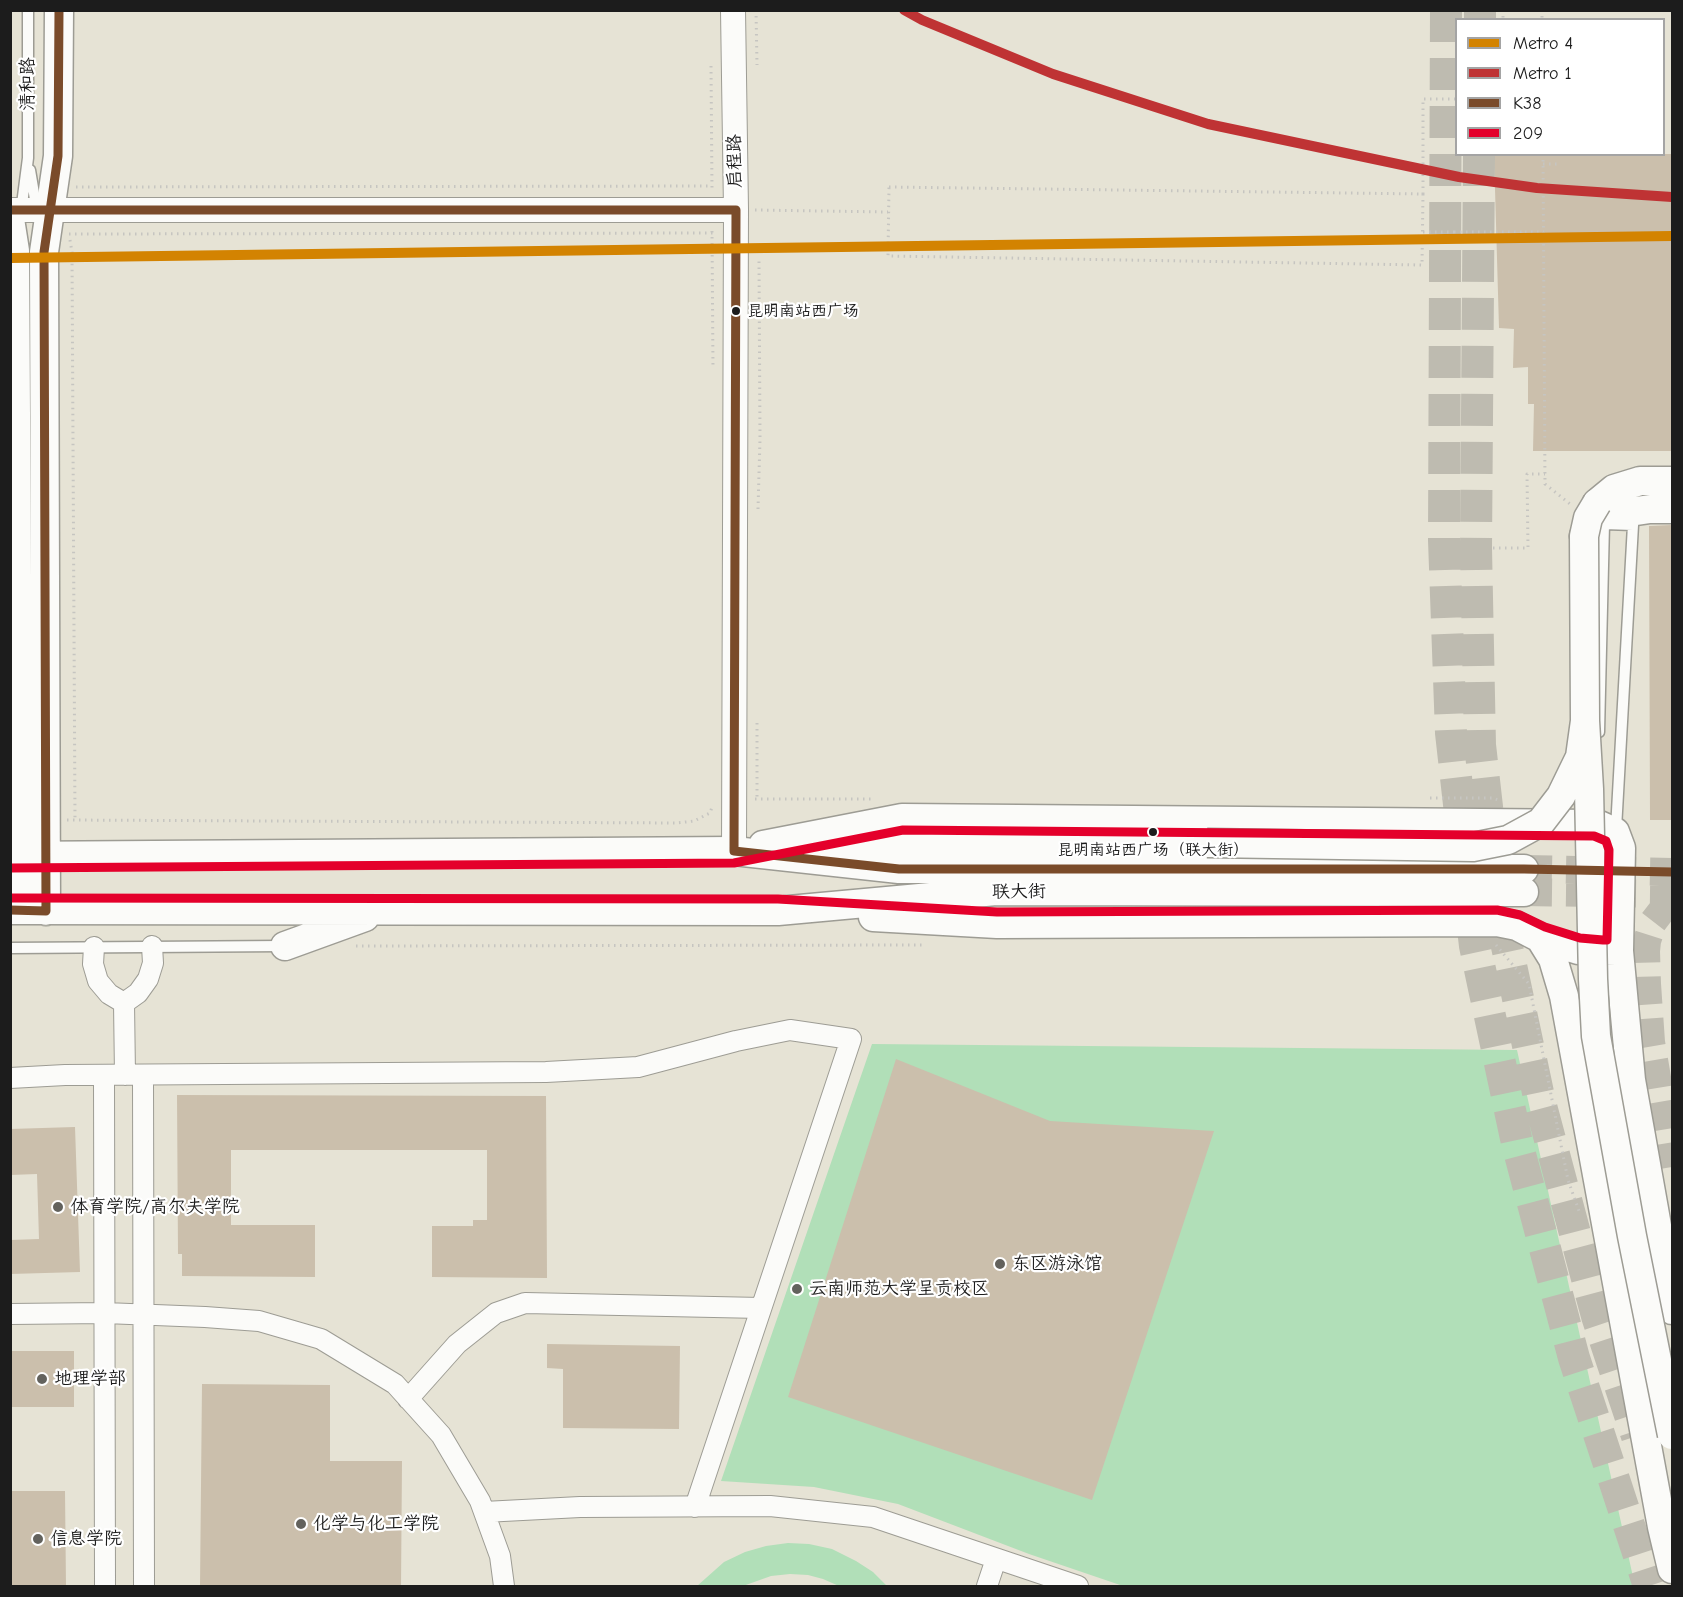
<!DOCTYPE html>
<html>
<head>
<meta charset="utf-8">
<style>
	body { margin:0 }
	#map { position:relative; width:1683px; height:1597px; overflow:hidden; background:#e6e3d5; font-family:"Comic Neue",sans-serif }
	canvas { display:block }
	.frame { position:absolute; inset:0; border:12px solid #1c1c1c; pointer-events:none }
	.legend { position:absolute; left:1455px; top:18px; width:210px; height:138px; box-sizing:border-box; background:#fff; border:2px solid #a4a4a4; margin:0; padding:8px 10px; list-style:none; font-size:18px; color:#1c1c1c }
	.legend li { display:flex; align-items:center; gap:12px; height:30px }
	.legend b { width:30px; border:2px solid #a4a4a4 }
</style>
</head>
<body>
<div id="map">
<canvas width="1683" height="1597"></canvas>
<div class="frame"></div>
<ul class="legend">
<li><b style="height:8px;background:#d38301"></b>Metro 4</li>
<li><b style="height:8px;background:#bf3334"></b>Metro 1</li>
<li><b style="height:8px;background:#7a4b2a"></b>K38</li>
<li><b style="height:8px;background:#e4002b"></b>209</li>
</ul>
</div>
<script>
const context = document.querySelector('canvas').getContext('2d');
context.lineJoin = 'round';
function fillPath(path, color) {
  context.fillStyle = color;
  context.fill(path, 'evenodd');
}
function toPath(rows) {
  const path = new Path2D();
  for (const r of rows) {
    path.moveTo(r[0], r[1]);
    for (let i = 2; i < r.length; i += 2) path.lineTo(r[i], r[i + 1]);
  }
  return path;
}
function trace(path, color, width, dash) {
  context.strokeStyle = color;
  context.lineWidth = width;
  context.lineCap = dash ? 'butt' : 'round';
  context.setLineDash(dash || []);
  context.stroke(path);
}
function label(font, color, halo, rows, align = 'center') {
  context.font = font + ' "Comic Neue","LXGW WenKai TC",sans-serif';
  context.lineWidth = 4.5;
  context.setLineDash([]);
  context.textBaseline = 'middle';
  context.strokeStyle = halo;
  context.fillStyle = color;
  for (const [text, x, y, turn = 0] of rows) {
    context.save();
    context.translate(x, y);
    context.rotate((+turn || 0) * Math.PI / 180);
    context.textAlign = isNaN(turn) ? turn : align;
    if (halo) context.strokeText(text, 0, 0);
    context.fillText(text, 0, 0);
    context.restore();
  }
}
fillPath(toPath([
	[872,1044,1517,1050,1635,1586,1123,1586,1029,1554,898,1504,814,1487,721,1481],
	[788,1543,809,1544,832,1549,856,1561,873,1572,887,1586,839,1586,823,1579,808,1575,790,1574,771,1576,743,1586,697,1586,724,1562,745,1552,766,1546]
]), '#b1dfb8');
fillPath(toPath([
	[1494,154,1672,154,1672,451,1533,451,1534,404,1528,404,1528,367,1513,368,1514,329,1499,328],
	[1672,525,1672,820,1650,820,1649,526],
	[896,1059,1050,1121,1214,1131,1092,1500,788,1397],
	[177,1095,546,1096,547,1278,432,1277,432,1226,473,1226,473,1220,487,1220,487,1150,231,1150,231,1225,315,1225,315,1277,182,1276,182,1254,178,1254],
	[75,1127,80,1272,10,1274,10,1240,39,1239,37,1174,10,1175,10,1129],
	[547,1344,680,1346,679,1429,563,1428,563,1369,547,1368],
	[10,1351,74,1351,74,1407,10,1407],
	[202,1384,330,1385,330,1461,402,1461,401,1587,200,1587],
	[10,1491,65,1491,66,1587,10,1587]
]), '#cbbfac');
trace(toPath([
	[1524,869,1672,872],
	[1524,892,1672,894],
	[1672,901,1663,909,1653,922,1647,941,1646,951,1647,984,1651,1042,1672,1167]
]), '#bebbb0', 28, [28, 14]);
trace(toPath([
	[1446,10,1444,540,1451,733,1475,946,1517,1143,1574,1358,1649,1586],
	[1480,20,1480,10],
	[1479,154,1476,548,1480,745,1498,904,1540,1102,1597,1316,1637,1436]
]), '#bebbb0', 32, [32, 16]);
const service = toPath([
	[30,170,37,211],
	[21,212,28,158,28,10],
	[1599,732,1604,524,1633,525,1616,829],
	[10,948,283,946]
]);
const minor = toPath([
	[94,947,93,964,98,981,109,994,124,1003],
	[124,1003,125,1075],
	[124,1003,138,993,148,979,153,963,152,946],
	[143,1075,144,1586],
	[104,1076,105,1586],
	[10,1078,65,1075,546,1072,638,1067,736,1041,790,1030,851,1039,695,1507],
	[10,1314,105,1313,205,1317,259,1321,321,1339,395,1384,441,1435,480,1501,500,1556,504,1586],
	[408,1399,457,1344,496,1313,525,1303,761,1308],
	[484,1512,580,1507,770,1506,873,1517,1078,1586],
	[987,1586,996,1559]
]);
const tertiary = toPath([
	[733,10,736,210,734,851],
	[10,210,736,210]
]);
const secondary = toPath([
	[10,219,15,251,19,910],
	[1597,503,1614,489,1640,481,1672,481],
	[1584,536,1590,524,1603,516,1650,509,1672,509],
	[763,845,902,818,1597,824,1615,832,1621,848,1619,951,1631,1080,1672,1310],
	[838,845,902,842,1207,843],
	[10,856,734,851,899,869,1524,869],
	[10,910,778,911,996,891,1524,892],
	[46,911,44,252,58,156,59,10],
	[873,917,997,924,1497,922,1517,926,1540,938,1578,950,1616,951],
	[1540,938,1553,959,1564,996,1662,1527,1672,1569],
	[285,946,365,917]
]);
trace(service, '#9d9c94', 13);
trace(minor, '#9d9c94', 22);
trace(tertiary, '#9d9c94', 26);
trace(secondary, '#9d9c94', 31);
trace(toPath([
	[756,10,757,65],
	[1503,10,1503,20],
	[1542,10,1542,20],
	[711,66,712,189],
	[1543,154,1545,484,1570,504],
	[1543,164,1558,164],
	[76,187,711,186],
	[889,187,1423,194,1422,265,888,256,889,187],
	[1423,194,1423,99,1456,99],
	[755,210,888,212],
	[712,231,713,369],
	[1423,232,1454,232],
	[1525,232,1544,232],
	[69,234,714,233],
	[70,240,72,252,75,820],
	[758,509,760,439,759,261],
	[1493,548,1528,548,1527,474,1545,474],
	[757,723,757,799],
	[1430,798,1493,798,1498,800],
	[755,799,875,799],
	[67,820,677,823,694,821,710,813,712,807],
	[1496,945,1529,984,1568,1180,1579,1211],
	[356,946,926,945]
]), '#c6c5c1', 3, [1.5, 4.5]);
trace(service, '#fbfbf9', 10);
trace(minor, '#fbfbf9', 20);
trace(tertiary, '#fbfbf9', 24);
trace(secondary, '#fbfbf9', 28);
const secondaryBridge = toPath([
	[1585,721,1589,789,1593,979,1596,1036,1632,1236,1672,1435],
	[1207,843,1473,847,1508,840,1541,822,1561,796,1580,757,1585,721,1584,536,1588,518,1597,503]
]);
trace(secondaryBridge, '#9d9c94', 31, []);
trace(toPath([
	[1454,232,1525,232]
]), '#c6c5c1', 3, [1.5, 4.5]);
trace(secondaryBridge, '#fbfbf9', 28);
trace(toPath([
	[10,210,736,210,734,851,899,869,1524,869,1672,872],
	[10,910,46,911,44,252,58,156,59,10]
]), '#7a4b2a', 9);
trace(toPath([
	[10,868,734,863,903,830,1594,836,1606,841,1609,850,1607,940,1603,940,1580,938,1545,927,1520,915,1497,910,997,912,778,899,10,898]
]), '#e4002b', 9);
trace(toPath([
	[10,258,1672,236]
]), '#d38301', 10);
trace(toPath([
	[904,10,922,20,1053,74,1208,124,1459,177,1537,188,1672,197]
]), '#bf3334', 10);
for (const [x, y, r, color] of [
	[736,311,5,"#1c1c1c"],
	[1153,832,5,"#1c1c1c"],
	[58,1207,6,"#63625d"],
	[1000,1264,6,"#63625d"],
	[797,1289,6,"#63625d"],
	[42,1379,6,"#63625d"],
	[301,1524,6,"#63625d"],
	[38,1539,6,"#63625d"]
]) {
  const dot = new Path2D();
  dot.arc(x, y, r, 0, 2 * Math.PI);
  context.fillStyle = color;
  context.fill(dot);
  trace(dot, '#fff', 2);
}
label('16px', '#1c1c1c', '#fff', [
	["昆明南站西广场",747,311],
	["昆明南站西广场（联大街）",1153,850,"center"]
], 'left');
label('18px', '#1c1c1c', '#fff', [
	["清和路",28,84,-90],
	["启程路",735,161,-91],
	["联大街",1019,892,-1]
]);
label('18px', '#1c1c1c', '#fff', [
	["体育学院/高尔夫学院",70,1207],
	["东区游泳馆",1012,1264],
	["云南师范大学呈贡校区",809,1289],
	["地理学部",54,1379],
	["化学与化工学院",313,1524],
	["信息学院",50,1539]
], 'left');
</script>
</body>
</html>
